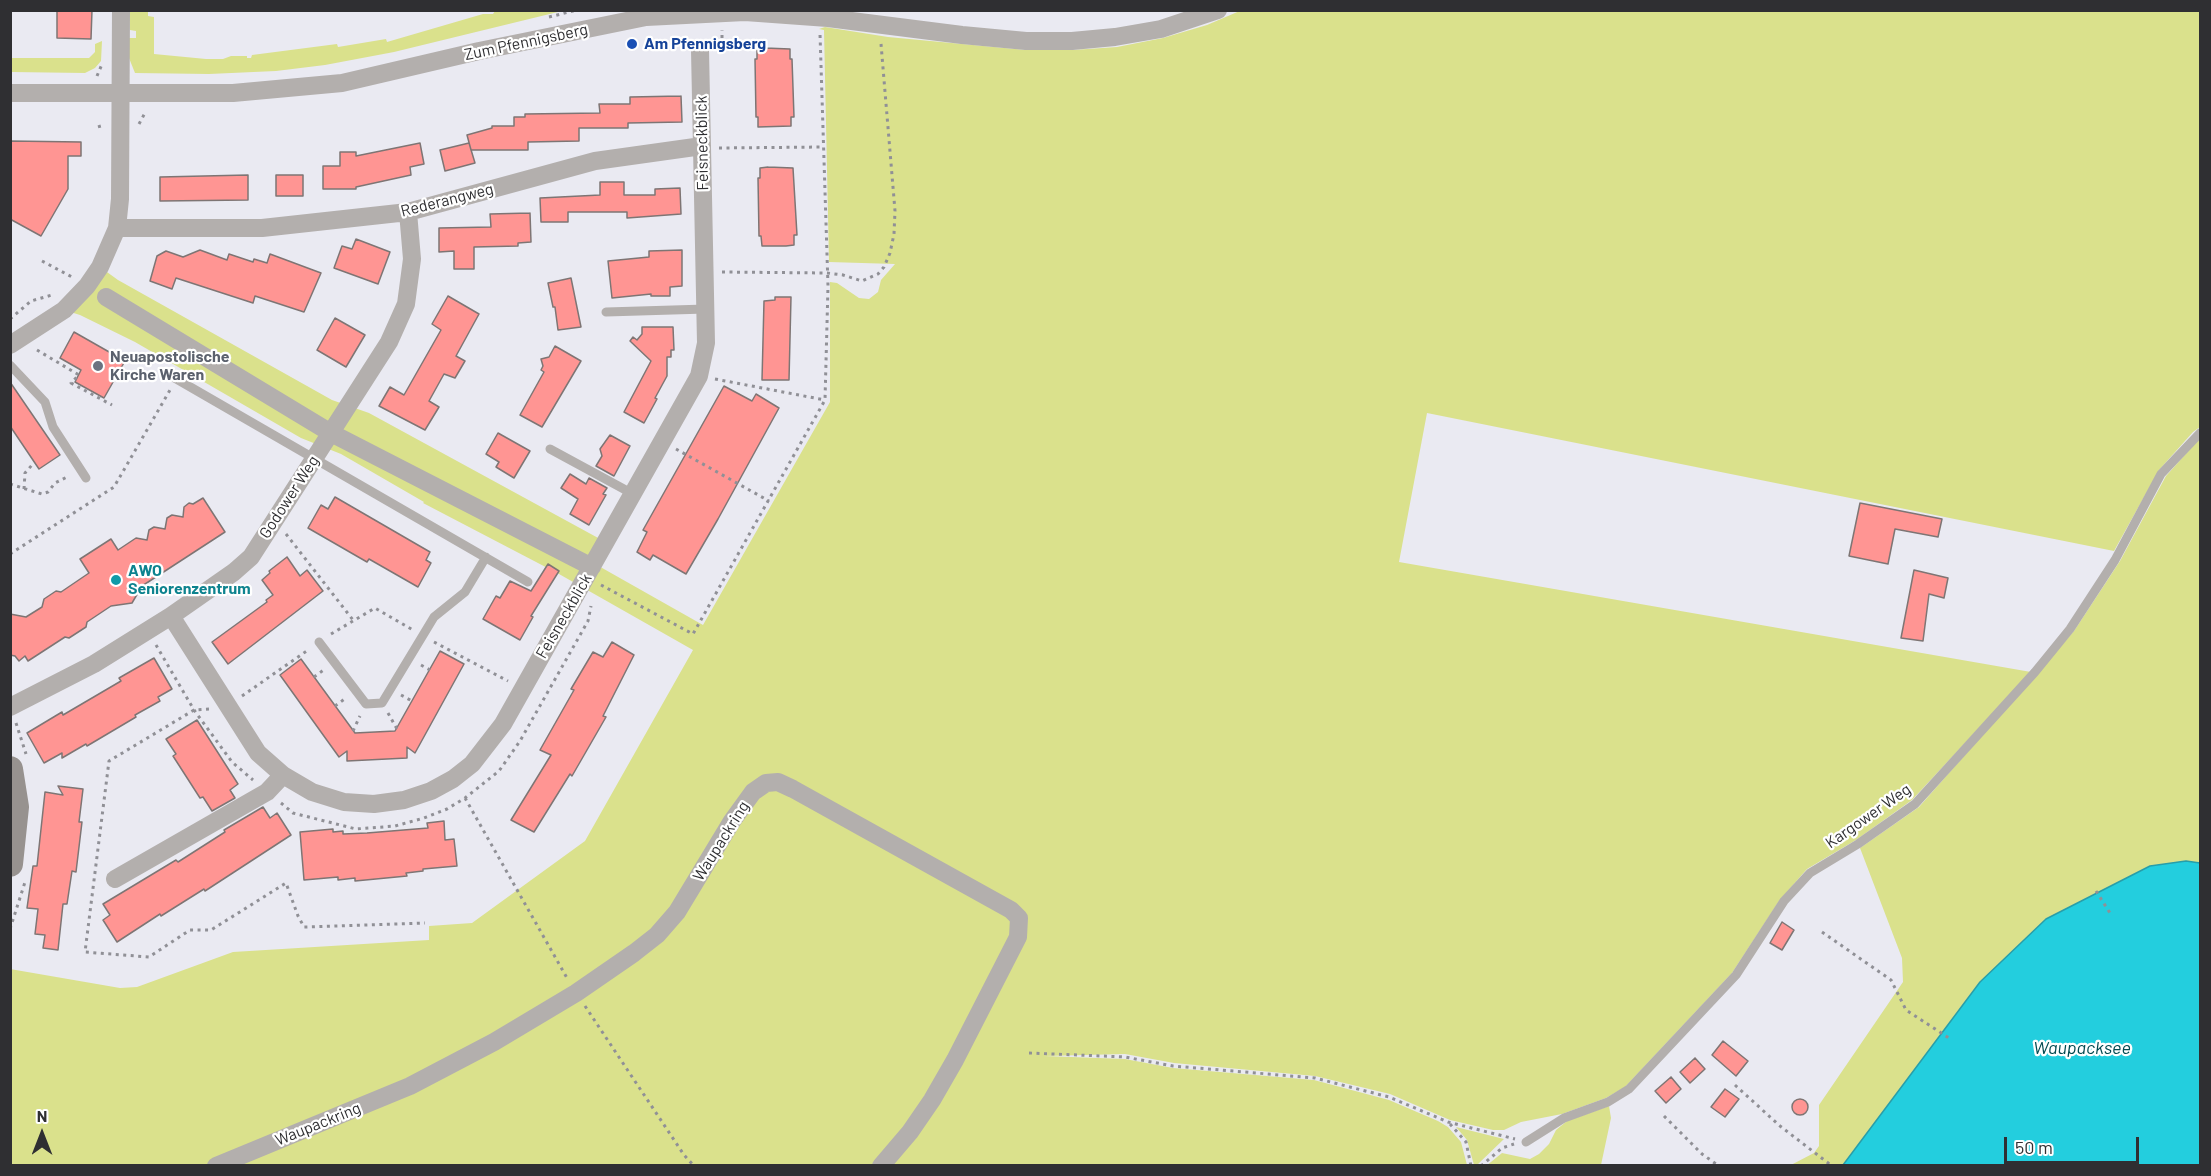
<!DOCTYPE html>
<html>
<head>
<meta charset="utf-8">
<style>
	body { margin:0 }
	#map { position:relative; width:2211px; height:1176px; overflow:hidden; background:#eaeaf2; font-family:Barlow,sans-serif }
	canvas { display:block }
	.frame { position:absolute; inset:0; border:12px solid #2f2f32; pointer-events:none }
	.north { position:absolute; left:12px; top:1104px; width:60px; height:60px; -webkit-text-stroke:4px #fff; paint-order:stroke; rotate:0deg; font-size:16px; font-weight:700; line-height:24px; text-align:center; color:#2f2f32 }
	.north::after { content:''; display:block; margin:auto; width:21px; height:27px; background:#2f2f32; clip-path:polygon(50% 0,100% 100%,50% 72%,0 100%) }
	.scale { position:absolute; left:2004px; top:1137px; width:135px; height:27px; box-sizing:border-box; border:3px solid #2f2f32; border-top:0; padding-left:8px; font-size:18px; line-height:21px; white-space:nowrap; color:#2f2f32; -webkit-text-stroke:4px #fff; paint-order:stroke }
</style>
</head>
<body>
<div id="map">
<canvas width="2211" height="1176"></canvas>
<div class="frame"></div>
<div class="north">N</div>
<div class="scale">50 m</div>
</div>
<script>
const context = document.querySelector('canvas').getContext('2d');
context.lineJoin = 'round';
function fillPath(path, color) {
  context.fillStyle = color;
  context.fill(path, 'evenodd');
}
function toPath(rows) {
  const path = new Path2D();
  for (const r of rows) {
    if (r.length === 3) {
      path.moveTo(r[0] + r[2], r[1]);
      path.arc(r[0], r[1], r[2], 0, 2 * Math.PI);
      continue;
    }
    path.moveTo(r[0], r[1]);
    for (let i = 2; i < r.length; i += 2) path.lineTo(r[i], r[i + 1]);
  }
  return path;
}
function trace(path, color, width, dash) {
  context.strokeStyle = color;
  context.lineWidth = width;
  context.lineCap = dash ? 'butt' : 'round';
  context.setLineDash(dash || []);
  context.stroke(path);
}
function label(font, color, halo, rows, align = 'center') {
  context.font = font + ' Barlow,sans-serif';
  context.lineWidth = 4.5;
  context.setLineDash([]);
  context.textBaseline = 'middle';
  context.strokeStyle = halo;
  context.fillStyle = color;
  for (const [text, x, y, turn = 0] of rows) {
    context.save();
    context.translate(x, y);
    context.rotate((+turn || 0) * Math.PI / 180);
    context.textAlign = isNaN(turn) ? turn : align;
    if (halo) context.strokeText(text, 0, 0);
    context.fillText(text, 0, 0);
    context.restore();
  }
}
fillPath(toPath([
	[1242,10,2200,11,2200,427,2193,432,2159,470,2114,551,1427,413,1399,562,2031,672,1912,800,1856,840,1807,869,1779,901,1732,973,1625,1087,1606,1098,1562,1114,1521,1122,1504,1130,1493,1130,1450,1120,1390,1094,1315,1076,1174,1063,1125,1054,1044,1056,1125,1059,1173,1068,1314,1080,1389,1100,1438,1121,1448,1127,1461,1142,1467,1165,11,1165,10,969,120,988,137,987,233,952,429,940,429,926,472,923,585,841,693,650,559,574,423,503,424,502,341,454,301,438,135,342,80,315,64,310,100,267,118,280,332,400,369,413,600,539,588,560,703,625,830,402,830,282,837,283,859,298,869,299,878,292,881,280,895,264,829,262,824,30,819,29,825,27,888,37,1026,50,1073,50,1117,47,1163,38,1207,25],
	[129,11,148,11,148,16,154,17,154,54,206,59,223,59,231,56,247,56,247,58,251,58,252,55,337,44,338,47,386,39,387,42,483,14,493,14,495,11,562,11,394,52,325,65,276,71,209,74,135,73,129,58,129,38,136,38,136,31,130,30],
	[102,41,101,61,95,68,85,73,11,72,11,58,89,58,95,52,95,44],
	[2200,438,2200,863,2186,861,1980,982,1843,1165,1789,1166,1814,1153,1819,1146,1819,1105,1903,982,1902,958,1860,848,1919,807,2074,631,2120,561,2166,476],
	[1609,1106,1611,1118,1601,1165,1486,1166,1502,1153,1530,1159,1539,1154,1549,1144,1556,1130,1567,1121],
	[1456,1127,1504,1139,1477,1165,1474,1165,1467,1140]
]), '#dae18c');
const water = toPath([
	[2186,861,2200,863,2200,1165,1843,1165,1980,982,2046,919,2150,866,2186,861]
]);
fillPath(water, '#23cede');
trace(water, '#279eaa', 1.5);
const building = toPath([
	[57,10,92,10,91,39,57,38,57,10],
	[765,48,790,49,790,59,792,59,794,117,791,117,791,126,758,127,758,117,756,117,755,59,757,59,757,50,765,48],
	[681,96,682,122,628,123,628,128,579,128,579,141,528,142,528,150,471,150,467,135,492,128,492,126,514,126,514,117,525,117,525,114,600,113,599,104,630,104,630,97,681,96],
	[10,141,81,142,81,156,68,156,68,189,41,236,10,219,10,141],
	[420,143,424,164,410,167,411,175,356,187,356,189,323,189,323,166,340,166,340,152,356,152,356,156,420,143],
	[469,143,475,163,445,171,440,150,469,143],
	[768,167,793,168,797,235,794,235,794,245,786,246,762,246,761,236,759,236,758,178,760,178,760,168,768,167],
	[248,175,248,200,160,201,160,177,248,175],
	[276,175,303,175,303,196,276,196,276,175],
	[600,182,624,182,624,195,655,195,655,189,680,188,681,214,627,218,627,212,568,212,568,222,541,222,540,198,600,195,600,182],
	[530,213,531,242,518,243,518,246,474,247,474,269,454,269,454,251,439,252,439,228,491,227,490,214,530,213],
	[356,239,390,252,378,284,334,268,342,246,352,249,356,239],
	[200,250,227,260,229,254,253,262,254,259,267,263,270,254,321,273,304,312,255,296,253,303,176,278,172,289,150,281,157,256,166,251,183,257,200,250],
	[682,250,682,286,670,287,670,296,651,296,651,294,612,298,608,261,649,257,649,251,682,250],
	[571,278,581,327,558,330,555,307,553,307,548,283,571,278],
	[448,296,479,314,456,356,465,361,455,378,444,374,429,401,439,407,425,430,379,406,390,387,404,395,441,330,432,324,448,296],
	[775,297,791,297,789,380,762,380,764,301,775,300,775,297],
	[335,318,365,335,346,367,317,350,335,318],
	[642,327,673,327,674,350,671,350,671,357,667,357,667,376,655,398,657,399,644,423,624,412,651,361,630,341,633,337,637,340,642,334,642,327],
	[74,332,125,361,104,398,75,382,81,370,60,358,74,332],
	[555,346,581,361,542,427,520,415,544,372,541,370,543,366,541,359,549,357,555,346],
	[10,382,60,455,39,469,10,426,10,382],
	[724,386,752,401,756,394,779,408,718,519,686,574,653,555,650,560,637,552,647,532,643,530,724,386],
	[498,433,530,451,514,478,496,467,499,462,486,454,498,433],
	[610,435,630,446,614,476,596,466,602,456,600,449,610,435],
	[570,474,586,484,589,478,607,488,603,494,606,495,589,525,570,514,578,499,561,488,570,474],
	[335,497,430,552,426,560,431,563,418,587,369,559,367,562,308,528,321,505,328,509,335,497],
	[203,498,225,532,142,586,132,603,111,606,87,622,86,627,69,638,65,637,28,661,25,656,19,661,15,656,10,655,10,614,26,617,42,607,44,599,56,591,61,592,89,573,80,559,111,539,118,550,136,538,147,540,149,530,154,527,165,529,167,518,172,515,183,517,184,507,189,503,193,504,203,498],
	[1860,503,1942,519,1938,537,1895,529,1888,564,1849,556,1860,503],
	[287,557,300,576,307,570,323,591,228,664,212,642,267,602,266,600,273,595,262,580,270,573,269,571,287,557],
	[548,564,559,571,531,616,533,617,520,640,483,619,496,596,500,598,510,581,531,591,548,564],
	[1914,570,1948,578,1944,598,1929,594,1923,641,1901,638,1914,570],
	[612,642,634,655,603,716,606,717,572,776,570,774,534,832,511,820,551,755,540,750,574,690,571,689,593,652,603,657,612,642],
	[440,651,464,664,415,753,407,747,407,758,347,761,347,751,339,757,280,675,301,659,355,733,395,731,440,651],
	[154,658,172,689,158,697,160,701,135,715,136,717,87,746,86,744,62,758,62,753,44,763,27,733,62,712,63,715,121,681,119,678,154,658],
	[197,720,238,784,230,790,235,798,212,811,203,797,200,798,173,756,176,754,166,739,197,720],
	[58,786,83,789,79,822,82,822,76,872,72,871,67,904,63,904,58,950,43,948,45,935,35,934,38,909,27,908,33,866,37,866,45,792,63,795,58,786],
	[263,807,270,818,277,813,291,835,205,891,204,889,161,916,160,914,117,942,103,920,110,915,103,904,176,860,178,862,225,832,224,830,263,807],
	[444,821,445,840,454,839,457,866,423,869,423,871,406,873,407,876,355,881,355,878,338,880,338,877,304,880,300,832,333,829,333,832,343,831,343,834,367,833,428,828,427,823,444,821],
	[1782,922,1794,930,1782,950,1770,943,1782,922],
	[1723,1041,1748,1061,1736,1076,1712,1055,1723,1041],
	[1695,1058,1705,1069,1690,1083,1680,1072,1695,1058],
	[1671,1077,1681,1089,1666,1103,1655,1091,1671,1077],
	[1725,1089,1739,1099,1725,1117,1711,1107,1725,1089],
	[1800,1107,8]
]);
fillPath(building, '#ff9593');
trace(building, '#7e7574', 1.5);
trace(toPath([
	[549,17,577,10],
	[718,49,722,49,722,30],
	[97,76,102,64],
	[139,124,146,111],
	[99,125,101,132],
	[719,148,822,147],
	[42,261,72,277],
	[722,272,827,273,843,275,862,281,878,274,884,267,890,253,894,234,895,211,881,44],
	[10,319,31,301,52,295],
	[37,350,79,375,71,383,112,405],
	[715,379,825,400],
	[676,449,769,501],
	[10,484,42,494,48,492,55,483,69,476],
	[24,489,25,473,32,465],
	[286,534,353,620],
	[10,554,114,487,170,390],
	[601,585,693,634,825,400,828,286,820,34],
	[331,634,375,608,413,630],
	[434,642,508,681],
	[156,645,194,710,232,762,253,780],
	[421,665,430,670],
	[314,677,325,669],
	[401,695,412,701],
	[242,696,308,650],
	[335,706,346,698],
	[209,709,194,710,109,761,85,952,149,957,190,930,211,930,286,883,298,916,304,927,425,923],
	[388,713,397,729],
	[16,723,26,754],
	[353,731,360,716],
	[465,798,567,978],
	[281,803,293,813,356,829,395,826,424,818,447,809,465,798,499,771,520,741,588,621,591,606],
	[2096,891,2110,913],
	[10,929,26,879],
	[1822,932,1891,980,1906,1010,1952,1040],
	[585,1006,684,1155,694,1166],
	[1029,1053,1125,1057,1173,1066,1315,1078,1389,1097,1448,1122,1515,1139],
	[1735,1085,1780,1126,1832,1166],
	[1664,1116,1702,1154,1719,1166],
	[1450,1124,1466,1142,1471,1166],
	[1481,1166,1502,1148,1514,1144]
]), '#909096', 3, [3, 4.5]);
trace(toPath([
	[606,312,706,309],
	[10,365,45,402,53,427,86,478],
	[173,377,528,582],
	[550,449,633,494],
	[319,642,366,704,382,703,434,617,465,592,486,557],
	[1526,1142,1564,1118,1608,1102,1629,1089,1736,975,1784,901,1810,873,1858,844,1915,804,2035,672,2070,629,2115,560,2161,474,2200,433]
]), '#b3afad', 9);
trace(toPath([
	[10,93,233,93,342,83,479,51,646,17,745,12,828,18,962,35,1026,41,1072,41,1115,37,1161,29,1218,10],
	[117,228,262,228,408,212,595,161,702,146],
	[106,297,331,433,592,567],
	[10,345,64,310,87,286,100,267,117,228,120,199,121,10],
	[171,616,258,753,283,775,312,792,344,802,374,804,404,800,431,791,453,779,472,764,503,724,699,376,706,343,700,50],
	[10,707,94,664,171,616,234,572,251,557,389,342,406,304,412,259,408,212],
	[115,879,267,792,283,775],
	[216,1166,410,1086,494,1042,576,993,634,953,657,935,677,912,732,821,753,792,766,783,778,782,793,789,1011,910,1019,918,1018,937,955,1060,932,1100,910,1132,881,1166]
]), '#b3afad', 18);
trace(toPath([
	[10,769,16,807,10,864]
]), '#97928f', 26);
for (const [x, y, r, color] of [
	[632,44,6,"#1a4fb4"],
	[98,366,6,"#6b7280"],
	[116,580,6,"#0f9aa8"]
]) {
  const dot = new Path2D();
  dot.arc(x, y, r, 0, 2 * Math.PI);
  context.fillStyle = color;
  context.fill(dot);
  trace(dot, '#fff', 2);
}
label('16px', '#2f2f32', '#fff', [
	["Zum Pfennigsberg",526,42,-12],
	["Feisneckblick",702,143,-91],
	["Rederangweg",447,200,-14],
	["Godower Weg",289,497,-57],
	["Feisneckblick",564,616,-60],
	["Kargower Weg",1868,816,-35],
	["Waupackring",721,841,-58],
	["Waupackring",318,1124,-22]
]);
label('bold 16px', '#164399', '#fff', [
	["Am Pfennigsberg",644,44]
], 'left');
label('bold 16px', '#5b616d', '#fff', [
	["Neuapostolische",110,357],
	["Kirche Waren",110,375]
], 'left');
label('bold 16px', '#0d838f', '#fff', [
	["AWO",128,571],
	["Seniorenzentrum",128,589]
], 'left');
label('italic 18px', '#024a51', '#fff', [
	["Waupacksee",2082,1048]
]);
</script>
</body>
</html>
